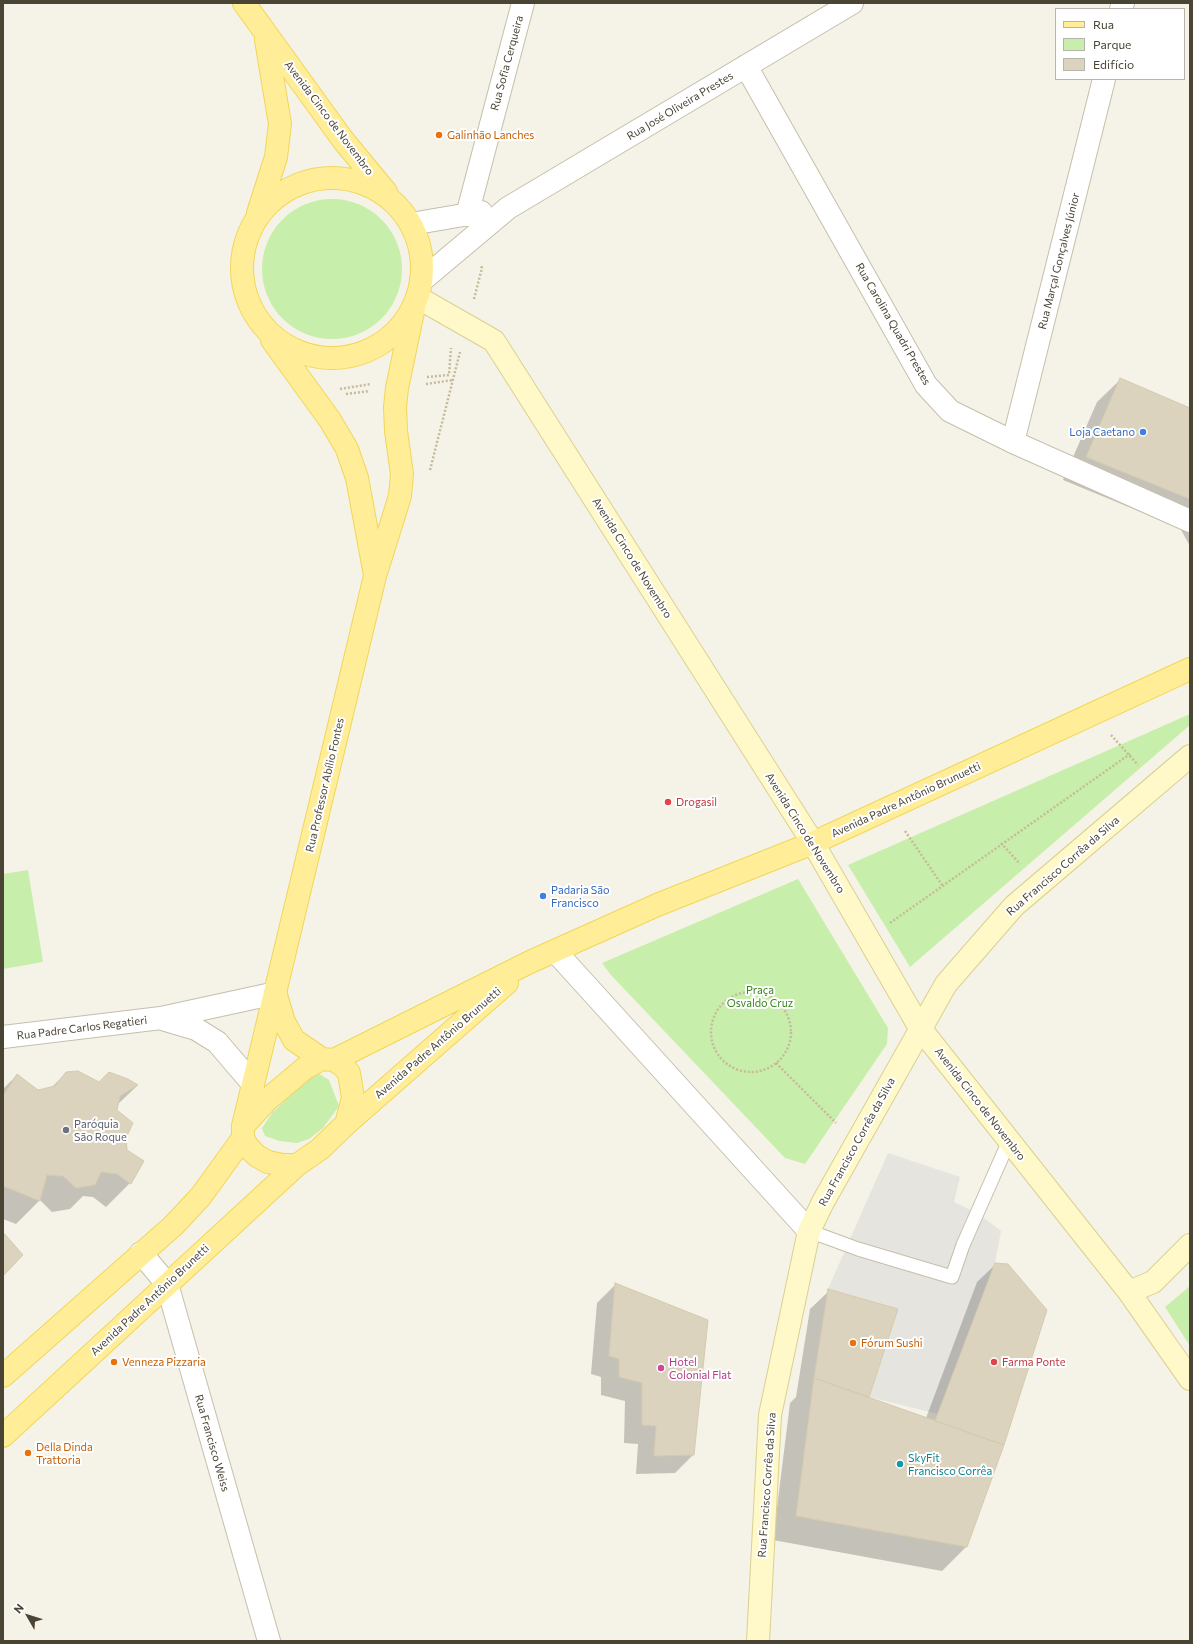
<!DOCTYPE html>
<html>
<head>
<meta charset="utf-8">
<style>
	body { margin:0 }
	#map { position:relative; width:1193px; height:1644px; overflow:hidden; background:#f5f3e7; font-family:Commissioner,sans-serif }
	canvas { display:block }
	.frame { position:absolute; inset:0; border:4px solid #4a4435; pointer-events:none }
	.legend { position:absolute; left:1055px; top:8px; width:130px; height:72px; box-sizing:border-box; background:#fff; border:1px solid #b7b4ae; margin:0; padding:5px 7px; list-style:none; font-size:12px; color:#4a4435 }
	.legend li { display:flex; align-items:center; gap:8px; height:20px }
	.legend b { width:20px; border:1px solid #b7b4ae }
	.north { position:absolute; left:8px; top:1596px; width:40px; height:40px; -webkit-text-stroke:3px #fff; paint-order:stroke; rotate:309deg; font-size:11px; font-weight:700; line-height:16px; text-align:center; color:#4a4435 }
	.north::after { content:''; display:block; margin:auto; width:14px; height:18px; background:#4a4435; clip-path:polygon(50% 0,100% 100%,50% 72%,0 100%) }
</style>
</head>
<body>
<div id="map">
<canvas width="1193" height="1644"></canvas>
<div class="frame"></div>
<ul class="legend">
<li><b style="height:5px;background:#ffee97"></b>Rua</li>
<li><b style="height:11px;background:#c8eeab"></b>Parque</li>
<li><b style="height:11px;background:#dbd3be"></b>Edifício</li>
</ul>
<div class="north">N</div>
</div>
<script>
const context = document.querySelector('canvas').getContext('2d');
context.lineJoin = 'round';
function fillPath(path, color) {
  context.fillStyle = color;
  context.fill(path, 'evenodd');
}
function toPath(rows) {
  const path = new Path2D();
  for (const r of rows) {
    if (r.length === 3) {
      path.moveTo(r[0] + r[2], r[1]);
      path.arc(r[0], r[1], r[2], 0, 2 * Math.PI);
      continue;
    }
    path.moveTo(r[0], r[1]);
    for (let i = 2; i < r.length; i += 2) path.lineTo(r[i], r[i + 1]);
  }
  return path;
}
function trace(path, color, width, dash) {
  context.strokeStyle = color;
  context.lineWidth = width;
  context.lineCap = dash ? 'butt' : 'round';
  context.setLineDash(dash || []);
  context.stroke(path);
}
function label(font, color, halo, rows, align = 'center') {
  context.font = font + ' Commissioner,sans-serif';
  context.lineWidth = 4;
  context.setLineDash([]);
  context.textBaseline = 'middle';
  context.strokeStyle = halo;
  context.fillStyle = color;
  for (const [text, x, y, turn = 0] of rows) {
    context.save();
    context.translate(x, y);
    context.rotate((+turn || 0) * Math.PI / 180);
    context.textAlign = isNaN(turn) ? turn : align;
    if (halo) context.strokeText(text, 0, 0);
    context.fillText(text, 0, 0);
    context.restore();
  }
}
fillPath(toPath([
	[332,269,70],
	[1190,714,1190,725,910,967,848,865],
	[28,870,43,962,3,969,3,874],
	[798,879,888,1028,887,1044,805,1164,785,1158,610,974,602,963],
	[318,1073,329,1080,339,1106,323,1128,309,1139,297,1143,280,1141,265,1136,262,1128,272,1113,312,1075],
	[1190,1286,1190,1346,1165,1307]
]), '#c8eeab');
fillPath(toPath([
	[888,1153,960,1177,954,1202,979,1214,1001,1231,995,1263,938,1414,869,1397,898,1309,828,1289]
]), '#e6e4df');
fillPath(toPath([
	[1121,379,1190,409,1190,546,1180,528,1063,480,1097,402],
	[66,1073,99,1083,137,1086,117,1105,116,1110,125,1138,130,1183,106,1207,93,1197,83,1196,70,1209,52,1212,40,1200,16,1224,3,1219,3,1089,17,1075,38,1091,52,1087],
	[996,1264,1003,1444,966,1547,942,1571,773,1540,790,1403,796,1397,810,1309,829,1291,897,1309,867,1398,926,1418,977,1282],
	[615,1285,693,1455,675,1473,636,1474,638,1444,624,1443,625,1401,601,1395,601,1377,591,1374,597,1303]
]), '#0003');
const building = toPath([
	[1120,378,1190,408,1190,499,1086,457,1120,378],
	[78,1071,99,1082,109,1072,128,1079,138,1085,120,1096,117,1110,133,1123,126,1138,127,1150,144,1161,131,1184,117,1174,101,1172,95,1185,76,1188,63,1176,47,1175,40,1201,3,1186,3,1096,17,1074,38,1090,55,1086,66,1072,78,1071],
	[3,1232,23,1255,3,1276,3,1232],
	[995,1263,1008,1264,1047,1310,1004,1445,935,1421,995,1263],
	[615,1283,708,1320,694,1455,654,1456,656,1426,642,1425,642,1383,619,1377,619,1359,609,1356,615,1283],
	[828,1289,898,1309,869,1397,814,1378,828,1289],
	[814,1378,1004,1445,967,1547,796,1516,814,1378]
]);
fillPath(building, '#dbd3be');
trace(building, '#d4caad', 1);
const service = toPath([
	[809,1231,858,1249,952,1277,963,1245,1009,1141]
]);
const minor = toPath([
	[1121,9,1123,3],
	[746,66,926,385,950,411,1013,442,1190,521],
	[467,215,523,3],
	[411,224,481,212],
	[421,281,508,208,852,3],
	[1013,442,1104,79],
	[555,951,809,1231],
	[162,1019,196,1029,217,1042,253,1084],
	[3,1037,161,1018,276,993],
	[141,1253,167,1284,269,1641]
]);
const secondary = toPath([
	[417,297,494,341,813,843,920,1028,1129,1292,1190,1379],
	[1129,1292,1153,1282,1190,1245],
	[758,1641,770,1415,809,1231,823,1202,946,984,1014,906,1190,756]
]);
const primary = toPath([
	[244,3,343,140,386,192],
	[332,268,90],
	[258,213,276,157,280,124,266,40],
	[272,340,330,420,347,449,357,478,375,575],
	[276,995,284,1022,294,1040,322,1059],
	[322,1059,334,1060,343,1066,349,1073,353,1098,346,1124,320,1149,297,1165,283,1165,268,1162,257,1156,248,1147,243,1138,243,1126,267,1100,305,1068,322,1059],
	[334,1060,530,962,657,905,813,843,1190,669],
	[346,1124,507,983],
	[243,1126,375,576,400,496,402,474,396,431,395,407,397,388,414,307],
	[3,1376,174,1225,201,1196,243,1138],
	[3,1436,297,1165]
]);
trace(service, '#c5bfab', 15);
trace(minor, '#c5bfab', 24);
trace(secondary, '#dad092', 24);
trace(primary, '#f1d659', 24);
trace(toPath([
	[474,299,482,268,481,266],
	[427,377,449,375,451,348],
	[426,384,453,380],
	[340,389,371,384],
	[346,394,369,391],
	[430,470,460,352],
	[1111,735,1138,765],
	[905,831,942,885],
	[1001,843,1020,864],
	[890,923,1130,754],
	[751,1032,40],
	[776,1063,836,1123]
]), '#c6bb98', 2.5, [2, 2]);
trace(service, '#fff', 13);
trace(minor, '#fff', 22);
trace(secondary, '#fff8c8', 22);
trace(primary, '#ffee97', 22);
for (const [x, y, r, color] of [
	[439,135,4,"#e8710a"],
	[1143,432,4,"#3f7fe0"],
	[668,802,4,"#e0444e"],
	[543,896,4,"#3f7fe0"],
	[66,1130,4,"#6b7280"],
	[853,1343,4,"#e8710a"],
	[114,1362,4,"#e8710a"],
	[994,1362,4,"#e0444e"],
	[661,1368,4,"#d1479c"],
	[28,1453,4,"#e8710a"],
	[900,1464,4,"#0f9aa8"]
]) {
  const dot = new Path2D();
  dot.arc(x, y, r, 0, 2 * Math.PI);
  context.fillStyle = color;
  context.fill(dot);
  trace(dot, '#fff', 1.5);
}
label('11px', '#4a4435', '#fff', [
	["Rua Sofia Cerqueira",507,63,-75],
	["Rua José Oliveira Prestes",680,106,-31],
	["Avenida Cinco de Novembro",329,118,53],
	["Rua Marçal Gonçalves Júnior",1059,261,-76],
	["Rua Carolina Quadri Prestes",893,324,60],
	["Avenida Cinco de Novembro",632,558,58],
	["Rua Professor Abílio Fontes",325,785,-77],
	["Avenida Padre Antônio Brunuetti",906,800,-25],
	["Avenida Cinco de Novembro",805,833,58],
	["Rua Francisco Corrêa da Silva",1063,866,-41],
	["Rua Padre Carlos Regatieri",82,1028,-7],
	["Avenida Padre Antônio Brunuetti",438,1043,-41],
	["Avenida Cinco de Novembro",980,1104,52],
	["Rua Francisco Corrêa da Silva",857,1142,-61],
	["Avenida Padre Antônio Brunetti",150,1300,-43],
	["Rua Francisco Weiss",212,1443,74],
	["Rua Francisco Corrêa da Silva",767,1485,-86]
]);
label('11px', '#c56008', '#fff', [
	["Galinhão Lanches",447,135],
	["Fórum Sushi",861,1343],
	["Venneza Pizzaria",122,1362],
	["Della Dinda",36,1447],
	["Trattoria",36,1460]
], 'left');
label('11px', '#366cbe', '#fff', [
	["Loja Caetano",1135,432],
	["Padaria São",551,890,"left"],
	["Francisco",551,903,"left"]
], 'right');
label('11px', '#be3a42', '#fff', [
	["Drogasil",676,802],
	["Farma Ponte",1002,1362]
], 'left');
label('11px', '#3a8321', '#fff', [
	["Praça",760,990],
	["Osvaldo Cruz",760,1003]
]);
label('11px', '#5b616d', '#fff', [
	["Paróquia",74,1124],
	["São Roque",74,1137]
], 'left');
label('11px', '#b23c85', '#fff', [
	["Hotel",669,1362],
	["Colonial Flat",669,1375]
], 'left');
label('11px', '#0d838f', '#fff', [
	["SkyFit",908,1458],
	["Francisco Corrêa",908,1471]
], 'left');
</script>
</body>
</html>
